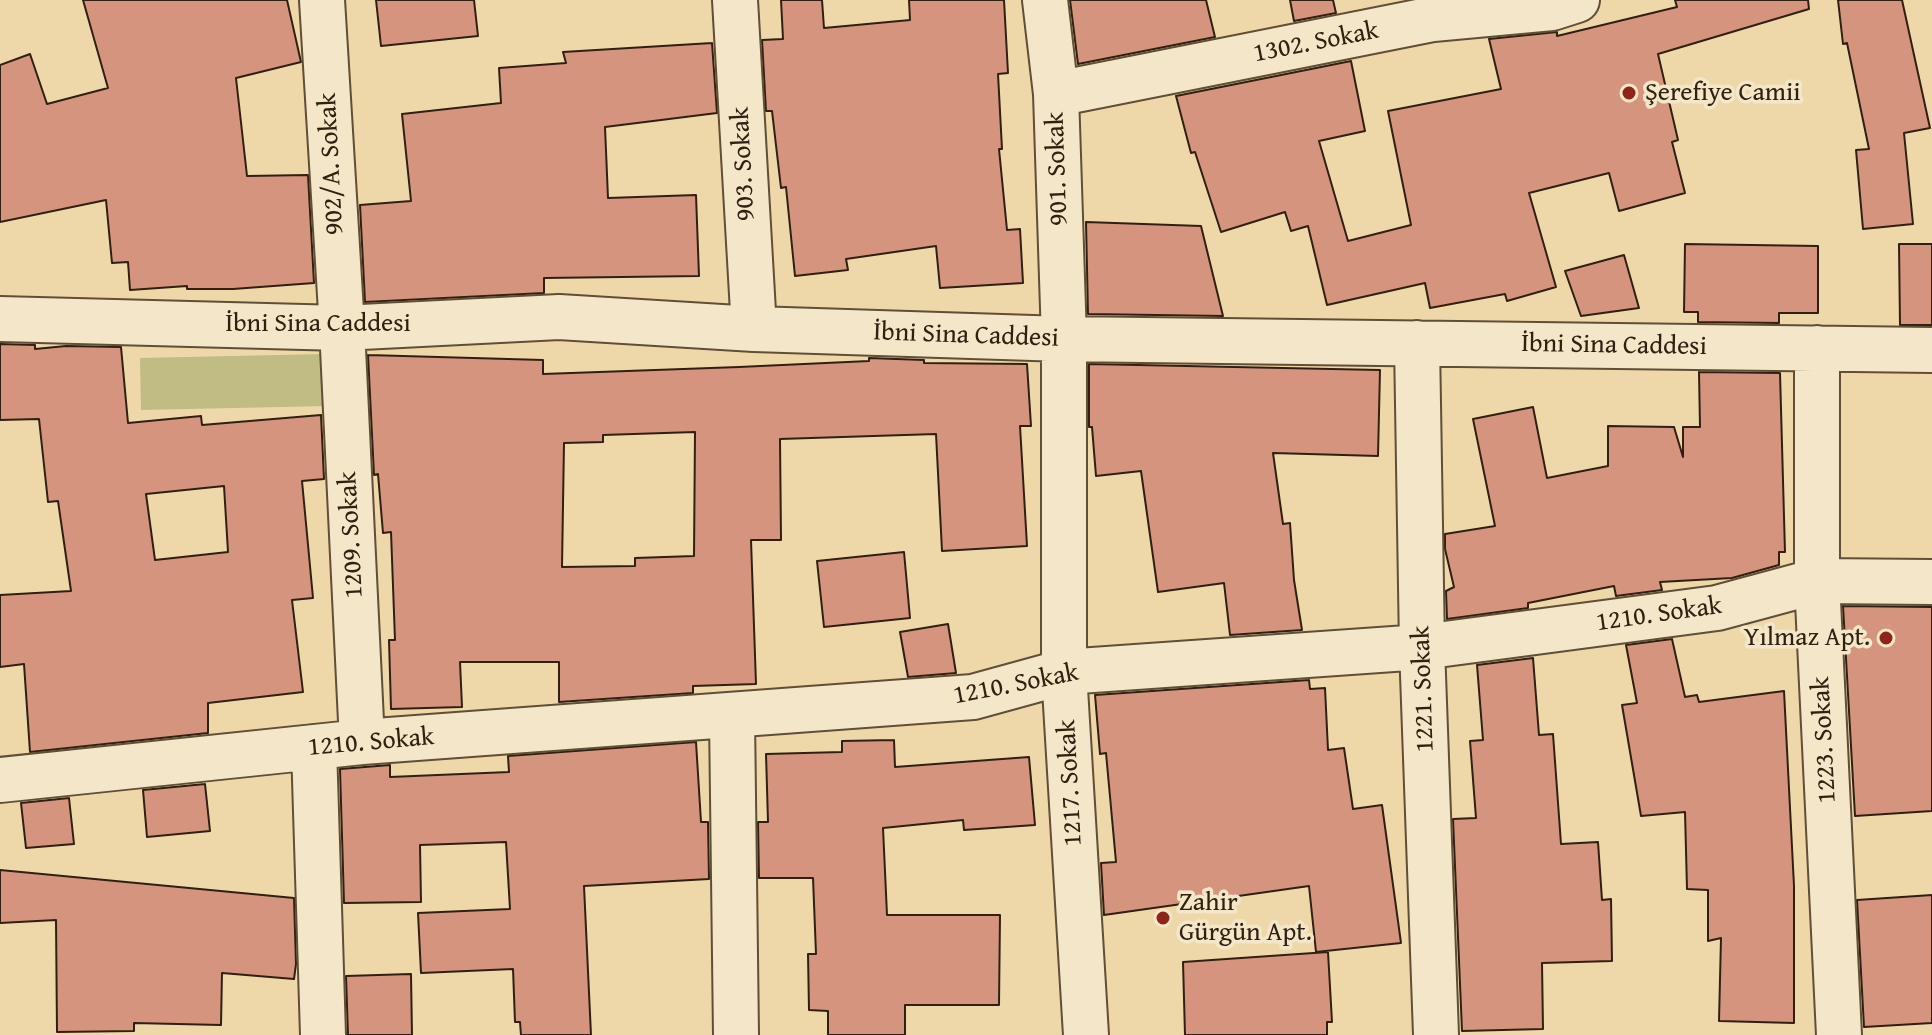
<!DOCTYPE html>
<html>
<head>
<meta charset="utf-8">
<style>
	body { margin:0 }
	canvas { display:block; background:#eed8aa }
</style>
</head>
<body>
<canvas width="1932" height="1035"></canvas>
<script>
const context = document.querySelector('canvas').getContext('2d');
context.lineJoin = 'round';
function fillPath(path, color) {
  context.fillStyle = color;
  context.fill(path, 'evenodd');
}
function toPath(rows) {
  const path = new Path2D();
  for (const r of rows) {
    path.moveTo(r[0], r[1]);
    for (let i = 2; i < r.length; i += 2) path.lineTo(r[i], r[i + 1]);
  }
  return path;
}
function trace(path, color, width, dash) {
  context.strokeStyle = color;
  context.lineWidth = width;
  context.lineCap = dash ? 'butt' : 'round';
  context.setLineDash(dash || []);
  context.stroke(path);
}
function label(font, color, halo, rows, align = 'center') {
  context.font = font + ' "Gentium Book Plus",serif';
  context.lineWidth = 7;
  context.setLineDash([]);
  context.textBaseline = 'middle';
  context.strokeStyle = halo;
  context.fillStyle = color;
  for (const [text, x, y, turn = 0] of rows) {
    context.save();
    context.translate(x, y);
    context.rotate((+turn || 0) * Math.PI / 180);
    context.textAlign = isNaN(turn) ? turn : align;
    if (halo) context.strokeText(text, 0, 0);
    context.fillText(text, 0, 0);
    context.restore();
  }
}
fillPath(toPath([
	[325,354,327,406,141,410,140,358]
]), '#c0bc83');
const building = toPath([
	[83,0,287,0,301,62,236,78,247,176,308,175,314,283,233,289,187,289,187,286,130,290,128,262,112,263,106,200,0,222,0,65,30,54,47,104,108,88,83,0],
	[376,0,474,0,478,36,381,46,376,0],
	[781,0,822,0,824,28,910,20,909,0,1004,0,1008,73,998,74,1002,149,999,149,1007,230,1020,229,1023,283,940,288,936,246,846,259,848,270,795,276,786,187,781,188,772,111,766,111,762,40,783,39,781,0],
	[1070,0,1206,0,1215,37,1078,64,1070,0],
	[1290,0,1333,0,1336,13,1294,21,1290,0],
	[1675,0,1808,0,1809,9,1658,54,1678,140,1672,142,1685,193,1619,211,1609,173,1529,193,1556,287,1507,301,1505,294,1430,308,1425,283,1327,305,1308,226,1291,231,1285,212,1221,232,1195,152,1191,153,1176,96,1351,61,1365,131,1319,141,1348,241,1411,225,1388,111,1501,89,1489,39,1557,32,1557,36,1677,7,1675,0],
	[1838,0,1902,0,1930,128,1904,133,1913,224,1863,229,1856,150,1869,149,1847,43,1843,44,1838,0],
	[712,43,717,113,605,127,608,198,696,195,699,276,544,278,544,293,365,302,360,205,411,201,402,114,501,103,499,68,566,63,563,52,712,43],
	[1086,222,1201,226,1223,316,1088,314,1086,222],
	[1685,244,1818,246,1818,313,1779,313,1779,323,1698,322,1698,312,1684,312,1685,244],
	[1899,244,1932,244,1932,325,1900,325,1899,244],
	[1624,255,1639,308,1581,316,1565,271,1624,255],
	[0,344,35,345,35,349,66,346,121,347,128,423,201,416,202,425,321,415,324,479,302,481,313,598,292,600,303,692,208,703,208,733,30,752,24,664,0,667,0,595,71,591,58,501,48,502,39,419,0,420,0,344],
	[224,486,228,552,155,560,146,494,224,486],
	[368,355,543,360,543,374,739,367,869,361,869,358,924,360,924,363,1027,364,1031,426,1020,426,1027,546,942,551,936,434,780,439,781,540,751,540,756,684,693,686,693,693,559,702,559,662,460,662,462,707,391,709,389,640,395,640,391,532,383,533,378,474,374,475,368,355],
	[695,432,694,556,635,558,635,566,562,567,564,443,603,442,603,435,695,432],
	[1089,364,1380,370,1378,456,1273,453,1283,524,1290,523,1294,580,1302,630,1230,635,1224,583,1158,592,1141,471,1096,476,1092,427,1089,427,1089,364],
	[1699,372,1780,373,1785,552,1779,552,1779,565,1732,578,1660,582,1662,590,1616,596,1614,586,1528,603,1528,608,1447,619,1446,591,1454,587,1445,549,1445,534,1495,526,1473,419,1533,407,1547,478,1608,466,1608,426,1674,427,1683,457,1683,427,1700,427,1699,372],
	[904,552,910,618,824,627,817,561,904,552],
	[1843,606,1932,607,1932,811,1855,816,1843,606],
	[948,624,956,673,908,677,900,632,948,624],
	[1672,639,1685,697,1697,695,1699,702,1784,691,1794,886,1794,1023,1719,1021,1721,938,1708,941,1708,890,1687,889,1685,812,1641,816,1622,705,1637,703,1626,645,1672,639],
	[1533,658,1539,735,1553,734,1561,844,1598,842,1602,900,1611,899,1612,961,1542,963,1543,1029,1462,1031,1453,819,1476,818,1470,741,1483,740,1477,665,1533,658],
	[1309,680,1310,689,1325,688,1328,750,1344,748,1353,809,1382,805,1401,943,1316,952,1309,886,1104,915,1101,863,1116,862,1106,753,1100,754,1095,695,1309,680],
	[894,740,895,767,1029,757,1035,825,964,830,963,820,883,828,887,915,1000,915,999,1005,905,1005,905,1035,828,1035,828,1011,809,1010,808,954,816,954,813,878,759,878,758,822,768,822,766,754,842,752,842,741,894,740],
	[696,742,701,822,708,822,709,879,584,886,591,1035,521,1035,520,1022,515,1022,513,969,421,973,418,913,510,909,506,842,420,845,421,902,344,903,340,769,390,765,390,777,509,772,508,756,696,742],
	[205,784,210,831,147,837,143,790,205,784],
	[69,798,74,844,26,848,21,803,69,798],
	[0,870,294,898,296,964,294,979,222,973,221,1025,134,1023,134,1031,57,1032,56,920,0,923,0,870],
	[1932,895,1932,1023,1864,1027,1857,900,1932,895],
	[1328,952,1332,1022,1327,1022,1327,1035,1185,1035,1183,962,1328,952],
	[411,974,412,1035,348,1035,346,976,411,974]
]);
fillPath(building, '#d5947e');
trace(building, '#312011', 2);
const minor = toPath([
	[322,0,342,328,362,742],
	[735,0,754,329],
	[1045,0,1056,94,1064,339,1064,672,1086,1035],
	[1056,94,1433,19,1552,8,1577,0],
	[0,319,342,328,559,317,754,329,1064,339,1932,350],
	[1417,343,1422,647,1436,1035],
	[1817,348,1817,581,1839,1035],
	[732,717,736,1035],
	[314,747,323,1035],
	[0,780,362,742,973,697,1064,672,1422,647,1717,608,1817,581,1932,582]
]);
trace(minor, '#604e37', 48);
trace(minor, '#f4e6c8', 44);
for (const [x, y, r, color] of [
	[1629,93,8,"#8f2418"],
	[1886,638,8,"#8f2418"],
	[1163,918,8,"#8f2418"]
]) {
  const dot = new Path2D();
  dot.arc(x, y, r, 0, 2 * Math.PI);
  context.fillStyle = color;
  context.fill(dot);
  trace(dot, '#f4e6c8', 3);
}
label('26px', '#312011', '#f4e6c8', [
	["1302. Sokak",1316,43,-11],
	["902/A. Sokak",332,164,-93],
	["903. Sokak",744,164,-93],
	["901. Sokak",1058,169,-92],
	["İbni Sina Caddesi",318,324],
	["İbni Sina Caddesi",966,336,2],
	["İbni Sina Caddesi",1614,346,1],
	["1209. Sokak",352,535,-93],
	["1210. Sokak",1659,615,-8],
	["1210. Sokak",1016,685,-11],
	["1221. Sokak",1424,689,-92],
	["1223. Sokak",1825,740,-93],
	["1210. Sokak",371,743,-5],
	["1217. Sokak",1071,783,-93]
]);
label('26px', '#312011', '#f4e6c8', [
	["Şerefiye Camii",1645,93],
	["Yılmaz Apt.",1870,638,"right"],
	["Zahir",1179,903],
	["Gürgün Apt.",1179,933]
], 'left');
</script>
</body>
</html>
